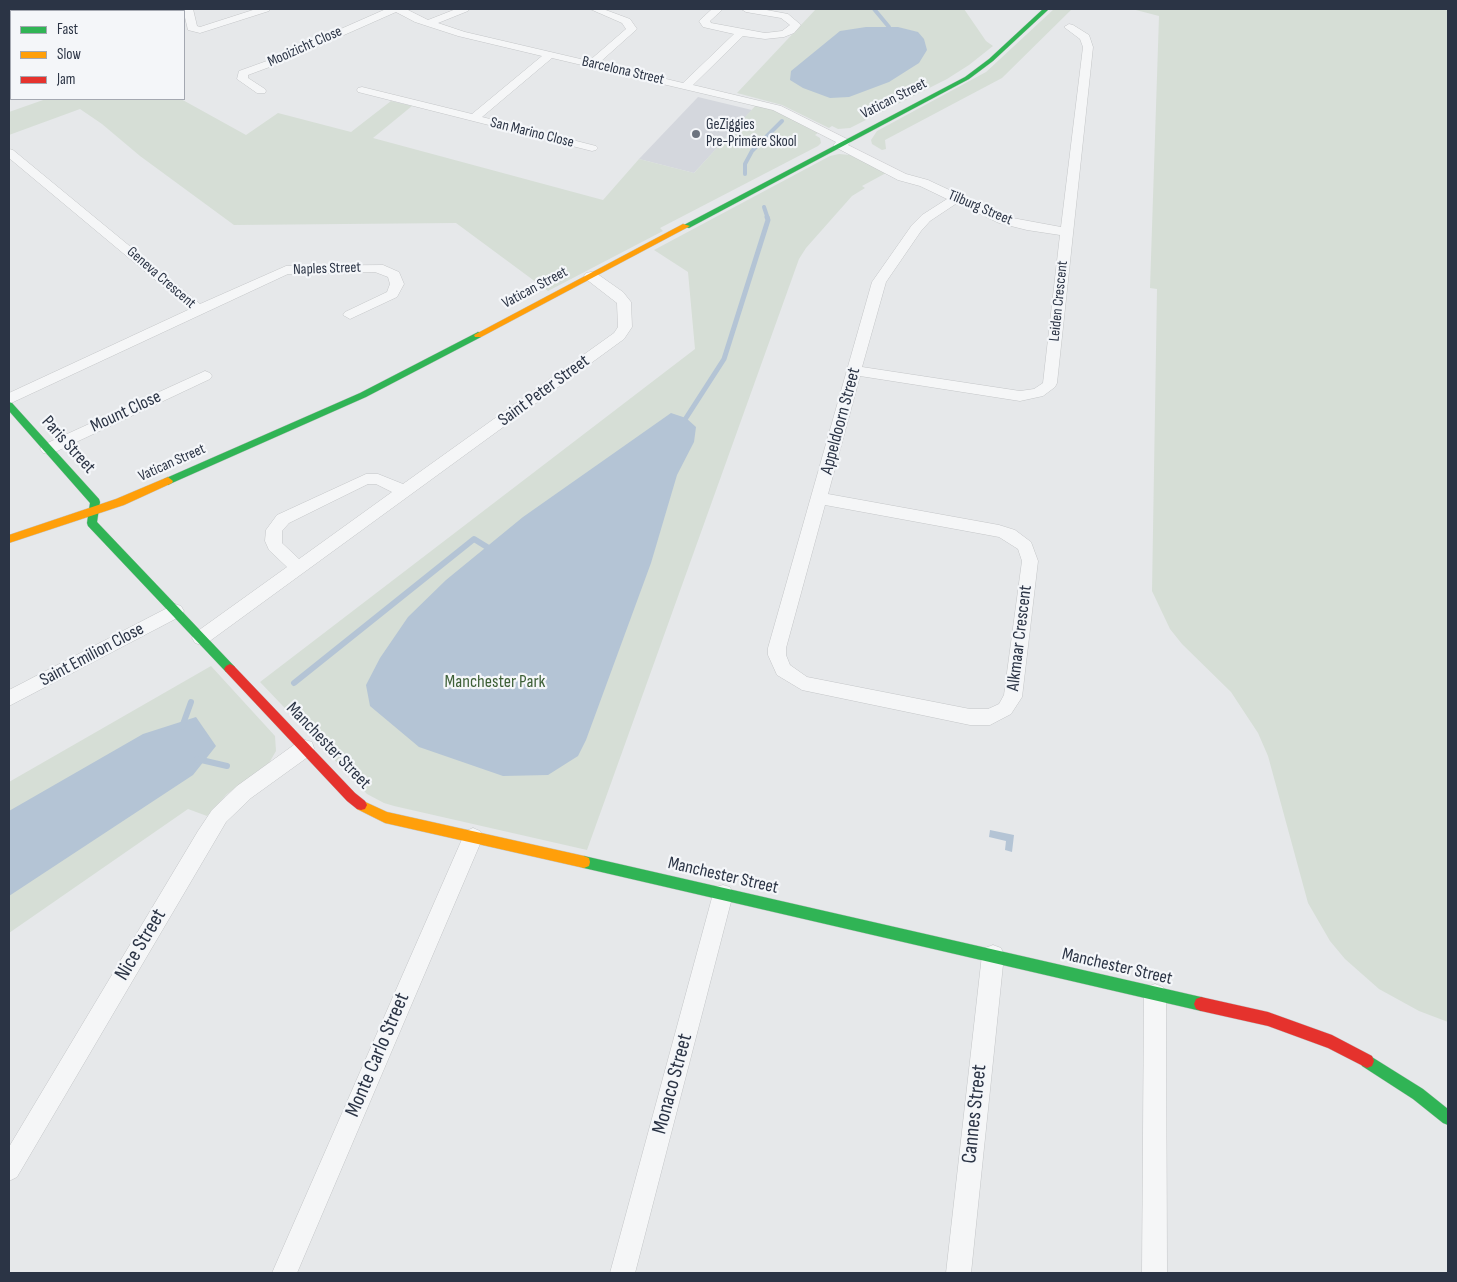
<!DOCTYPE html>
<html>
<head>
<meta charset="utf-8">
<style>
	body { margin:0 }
	#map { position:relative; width:1457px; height:1282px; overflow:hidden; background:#e6e8ea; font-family:"Sofia Sans Condensed",sans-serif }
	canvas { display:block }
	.frame { position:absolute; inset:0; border:10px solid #2b3445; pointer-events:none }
	.legend { position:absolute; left:10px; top:10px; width:175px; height:90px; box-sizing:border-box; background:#f4f6f9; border:1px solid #a4a8b1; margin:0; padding:6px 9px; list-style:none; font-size:15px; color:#2b3445 }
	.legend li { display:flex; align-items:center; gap:10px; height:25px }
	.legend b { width:25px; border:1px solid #a4a8b1 }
</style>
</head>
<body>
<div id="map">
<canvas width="1457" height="1282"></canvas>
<div class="frame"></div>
<ul class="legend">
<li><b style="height:6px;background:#30b455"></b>Fast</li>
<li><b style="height:6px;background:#ff9f0a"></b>Slow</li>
<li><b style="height:6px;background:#e5322d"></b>Jam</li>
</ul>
</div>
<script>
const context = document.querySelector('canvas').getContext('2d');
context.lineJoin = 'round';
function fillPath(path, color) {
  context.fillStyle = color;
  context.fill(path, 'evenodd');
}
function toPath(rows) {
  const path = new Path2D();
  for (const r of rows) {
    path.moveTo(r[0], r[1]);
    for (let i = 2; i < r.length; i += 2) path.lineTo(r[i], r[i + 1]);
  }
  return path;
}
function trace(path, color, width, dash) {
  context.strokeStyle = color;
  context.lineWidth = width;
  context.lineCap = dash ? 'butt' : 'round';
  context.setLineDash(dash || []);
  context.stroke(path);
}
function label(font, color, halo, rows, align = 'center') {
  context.font = font + ' "Sofia Sans Condensed",sans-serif';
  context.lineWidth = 4.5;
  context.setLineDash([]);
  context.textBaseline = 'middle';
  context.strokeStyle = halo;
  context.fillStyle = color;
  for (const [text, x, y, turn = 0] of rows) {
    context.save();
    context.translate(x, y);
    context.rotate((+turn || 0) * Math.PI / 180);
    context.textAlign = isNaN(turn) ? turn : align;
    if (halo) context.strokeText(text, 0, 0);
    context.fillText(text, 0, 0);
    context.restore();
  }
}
fillPath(toPath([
	[698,97,752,110,694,173,639,159]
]), '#d4d7dd');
fillPath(toPath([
	[816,9,964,9,986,41,993,46,969,65,947,79,850,128,838,129,832,126,829,128,782,105,737,93],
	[1054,9,1072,9,1002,78,885,140,886,149,882,150,872,144,871,140,877,131,986,72],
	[1132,9,1448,9,1448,1022,1419,1011,1379,989,1345,959,1330,941,1308,903,1268,756,1258,733,1231,692,1182,644,1170,629,1152,591,1157,289,1150,288,1159,16],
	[46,99,181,99,246,135,278,113,351,132,391,101,412,106,373,138,603,200,639,159,694,173,756,105,776,111,818,133,815,135,820,138,821,143,818,146,660,228,663,231,548,291,456,223,234,225,140,156,102,124,80,109,9,135,9,112],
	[839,154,850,155,886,173,862,186,865,188,852,196,806,248,799,259,587,850,394,806,384,803,367,794,260,682,695,349,688,272,654,250,830,156],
	[211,666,275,736,276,751,269,763,227,794,207,816,188,809,9,933,9,782]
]), '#d6ded6');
fillPath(toPath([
	[866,27,898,27,918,32,924,39,927,50,919,63,889,82,849,97,830,98,803,88,790,80,791,71,840,31],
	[671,413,686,418,696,427,694,442,677,475,651,563,586,740,578,756,548,775,503,776,419,747,370,706,366,685,380,658,408,617,446,580,523,517],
	[196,717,216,746,193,775,9,896,9,811,143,734],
	[990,830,1014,835,1012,852,1005,850,1006,841,989,837]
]), '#b4c4d5');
trace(toPath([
	[874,9,889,27],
	[745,174,745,164,752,151,782,121],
	[764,207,768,219]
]), '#b4c4d5', 4);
trace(toPath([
	[686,418,724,359,768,220,767,217]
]), '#b4c4d5', 5);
trace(toPath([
	[294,683,474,539,487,547],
	[182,727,191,702],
	[197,759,227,766]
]), '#b4c4d5', 6);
const street = toPath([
	[183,9,193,9,197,26,200,27,256,9,270,9,269,11,200,33,188,30,183,9],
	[386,9,406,9,428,20,456,9,469,9,468,11,438,23,465,32,589,61,626,29,622,23,590,9,603,9,630,19,637,29,599,63,683,83,734,34,703,27,699,21,712,9,723,9,710,21,711,23,765,33,782,31,790,25,781,18,746,12,741,9,761,9,788,14,801,25,794,33,784,37,765,39,743,36,693,85,781,106,849,140,851,142,848,145,906,174,928,180,1007,217,1061,227,1083,47,1080,39,1064,27,1069,24,1073,25,1089,35,1093,47,1057,383,1055,387,1043,396,1020,401,860,376,828,494,999,525,1015,530,1031,542,1038,561,1022,697,1011,714,990,725,970,725,802,690,777,675,768,655,768,648,872,282,912,225,922,215,947,199,920,186,898,180,835,147,833,145,836,142,773,110,552,58,482,117,596,146,598,148,596,150,592,151,358,92,357,90,358,88,362,87,472,114,542,56,458,36,415,22,396,12,283,62,248,75,248,78,265,89,266,91,265,93,257,93,237,79,239,71,275,58,386,9],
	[957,203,999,223,1027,230,1060,235,1043,383,1034,389,1020,391,862,367,886,282,921,231,930,221,957,203],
	[825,505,999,537,1018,549,1022,561,1004,695,999,704,988,709,970,709,807,677,790,665,786,655,786,648,825,505],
	[9,149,13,150,200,304,286,266,383,265,399,272,404,284,397,297,350,319,343,315,345,312,387,292,390,284,388,277,375,272,288,274,9,404,9,393,190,309,9,158,9,149],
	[591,272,596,273,623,292,631,302,632,327,624,339,207,643,201,645,195,643,192,638,195,633,287,567,269,550,265,541,266,530,277,515,366,474,378,474,403,484,614,333,618,327,617,303,586,279,584,276,586,273,591,272],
	[368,484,376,484,392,492,299,559,282,543,282,531,289,523,368,484],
	[205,371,210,373,212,376,210,379,53,453,48,454,43,453,40,449,43,445,205,371],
	[175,604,181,606,184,611,181,616,9,706,9,690,175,604],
	[305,740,312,742,314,748,312,754,251,798,226,822,17,1177,9,1181,9,1147,198,831,212,810,237,786,298,742,305,740],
	[473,828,480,831,483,837,297,1273,272,1273,463,837,466,831,473,828],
	[723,885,730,887,733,894,635,1273,610,1273,713,894,716,887,723,885],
	[993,945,1001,948,1004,955,971,1273,946,1273,982,955,985,948,993,945],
	[1155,984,1163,987,1166,995,1167,1273,1142,1273,1144,995,1147,987,1155,984]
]);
const fast = toPath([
	[1043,9,1049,9,993,61,969,79,689,228,682,226,965,77,989,59,1043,9],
	[478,332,481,333,481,337,366,397,172,483,168,485,163,481,164,479,360,393,478,332],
	[9,402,12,403,99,499,100,502,97,522,234,666,236,669,234,672,226,672,88,526,87,523,90,503,9,411,9,402],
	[584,856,1201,997,1206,999,1208,1004,1206,1009,1201,1011,584,868,579,866,578,862,579,858,584,856],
	[1367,1054,1423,1089,1448,1109,1448,1125,1443,1123,1413,1099,1362,1066,1360,1061,1362,1056,1367,1054]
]);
const slow = toPath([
	[683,224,690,226,481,337,475,337,474,335,683,224],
	[168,477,173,481,172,483,124,505,9,543,9,535,116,499,168,477],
	[361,800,387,812,584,856,589,858,590,862,589,866,584,868,385,823,357,809,355,805,357,801,361,800]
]);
const jam = toPath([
	[230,664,234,666,355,793,365,801,367,805,365,809,361,810,357,809,347,801,226,672,224,669,226,666,230,664],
	[1201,997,1268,1012,1332,1035,1372,1056,1374,1061,1372,1066,1367,1068,1328,1048,1268,1026,1201,1011,1196,1009,1194,1004,1196,999,1201,997]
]);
trace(street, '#c4c6c8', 1);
trace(fast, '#c4c6c8', 1);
trace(slow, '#c4c6c8', 1);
trace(jam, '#c4c6c8', 1);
fillPath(street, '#f5f6f7');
fillPath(fast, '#30b455');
fillPath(slow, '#ff9f0a');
fillPath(jam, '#e5322d');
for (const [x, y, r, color] of [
	[696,134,5,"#6c737f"]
]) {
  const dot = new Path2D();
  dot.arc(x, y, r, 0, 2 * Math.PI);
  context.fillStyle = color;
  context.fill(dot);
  trace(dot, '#f4f6f9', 2);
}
label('15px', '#2b3445', '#f4f6f9', [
	["Mooizicht Close",305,47,-24],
	["Barcelona Street",623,71,13],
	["Vatican Street",894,99,-27],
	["San Marino Close",532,133,14],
	["Tilburg Street",980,208,23],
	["Naples Street",327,269,-2],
	["Geneva Crescent",161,278,41],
	["Vatican Street",535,288,-28],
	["Leiden Crescent",1059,301,-84],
	["Vatican Street",172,463,-24]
]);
label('15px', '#2b3445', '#f4f6f9', [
	["GeZiggies",706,125],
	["Pre-Primêre Skool",706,142]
], 'left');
label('18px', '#2b3445', '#f4f6f9', [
	["Saint Peter Street",544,391,-36],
	["Mount Close",126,412,-25],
	["Appeldoorn Street",841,421,-75],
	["Paris Street",68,445,48],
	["Alkmaar Crescent",1020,638,-83],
	["Saint Emilion Close",92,655,-28],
	["Manchester Street",328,746,46],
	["Manchester Street",723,876,13],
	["Manchester Street",1117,967,13]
]);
label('18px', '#3f6138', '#f4f6f9', [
	["Manchester Park",495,682]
]);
label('21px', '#2b3445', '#f4f6f9', [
	["Nice Street",141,945,-59],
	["Monte Carlo Street",378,1055,-67],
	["Monaco Street",673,1084,-75],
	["Cannes Street",975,1114,-84]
]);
</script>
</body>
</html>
